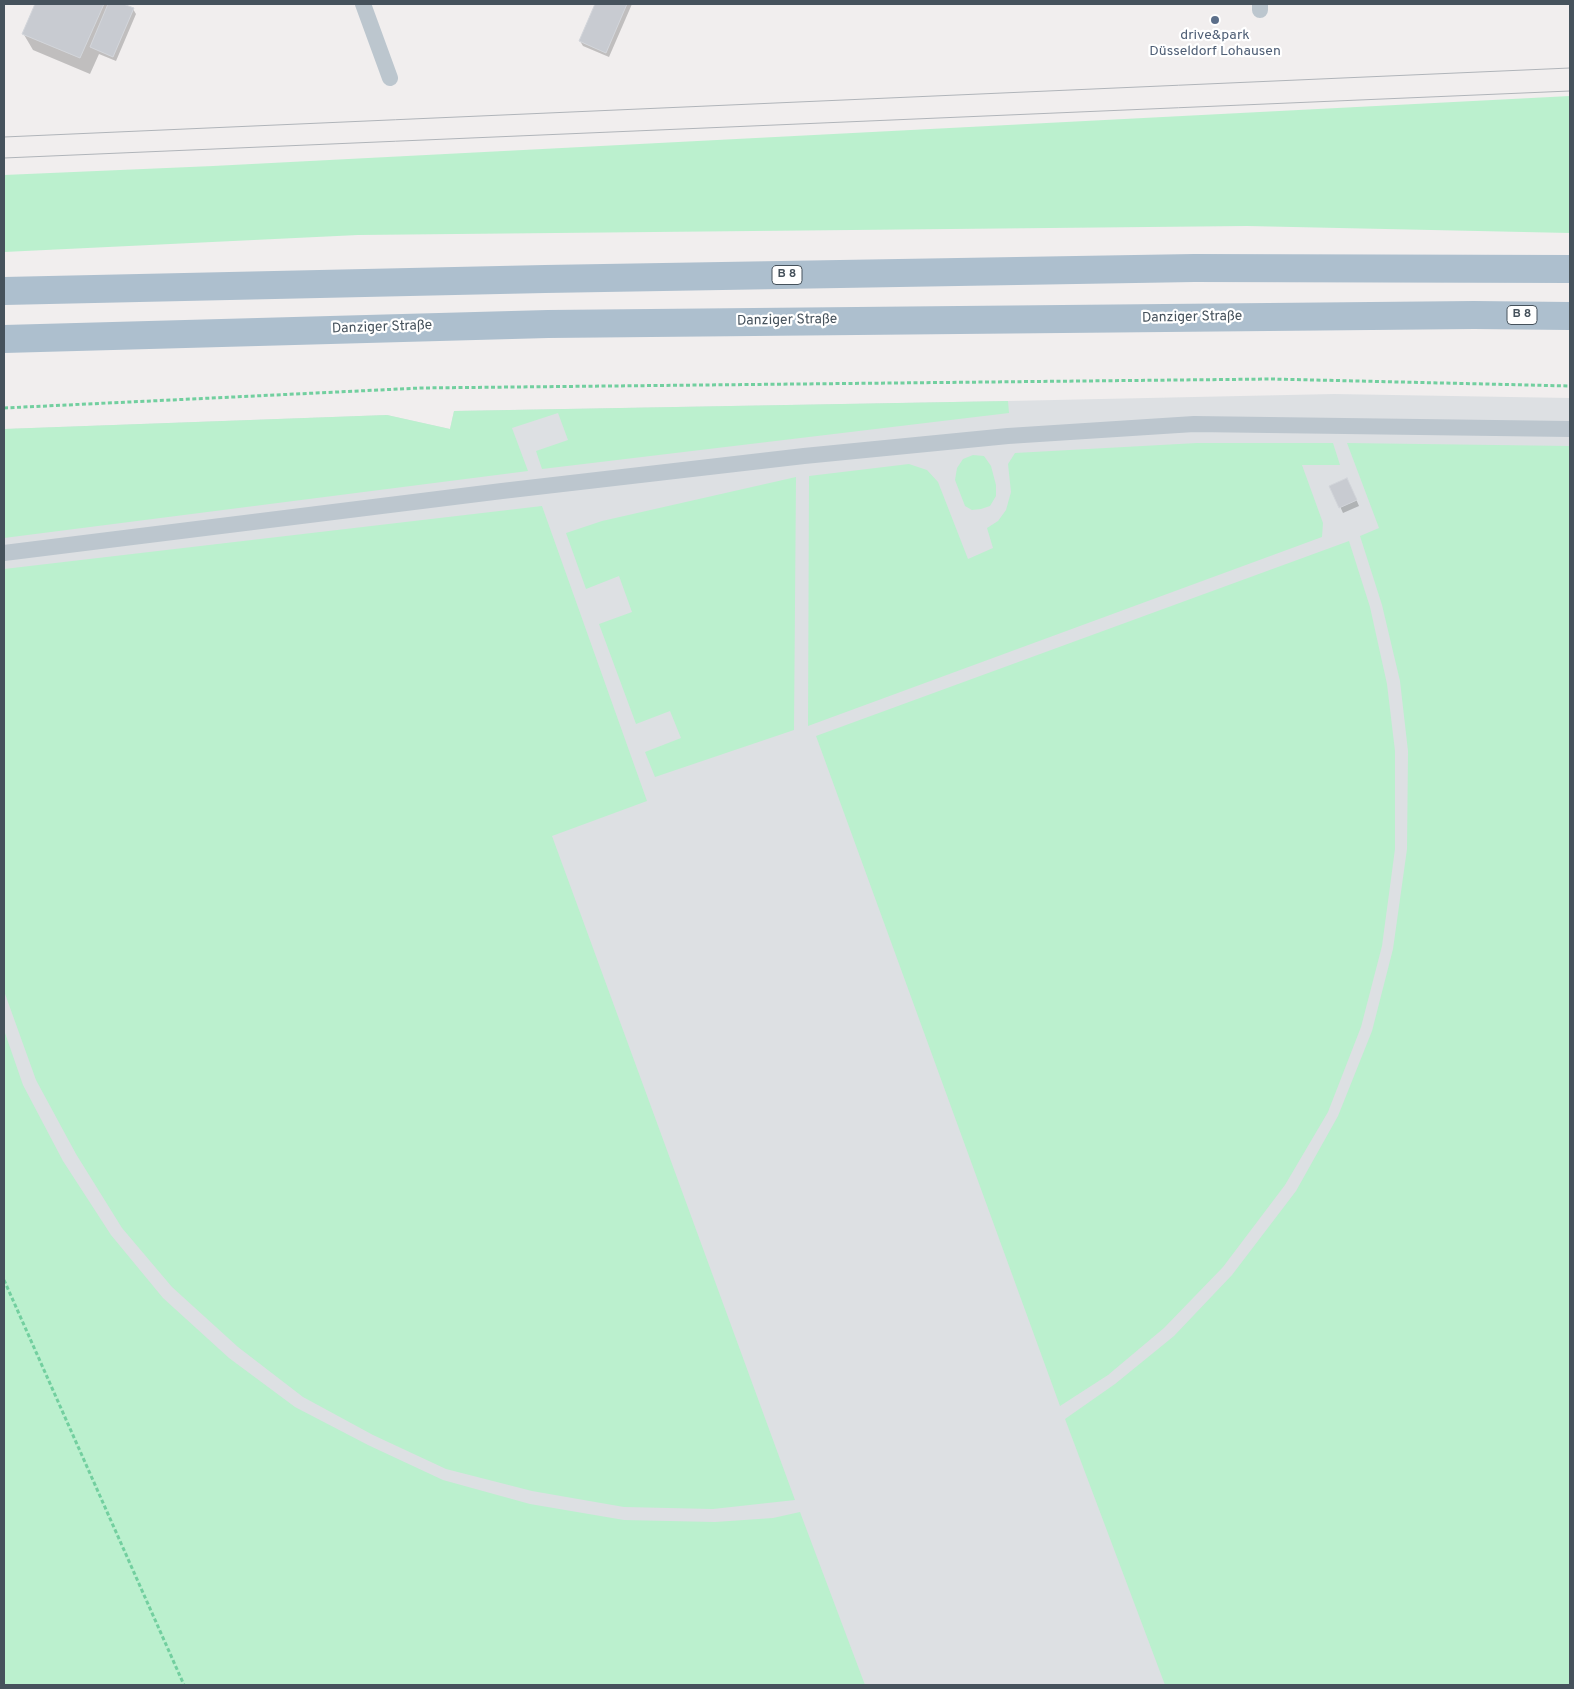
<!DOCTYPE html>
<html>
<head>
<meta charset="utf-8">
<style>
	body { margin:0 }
	#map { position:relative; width:1574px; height:1689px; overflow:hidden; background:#f1eeee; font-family:Overpass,sans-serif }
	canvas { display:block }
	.frame { position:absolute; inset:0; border:5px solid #46525c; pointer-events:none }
</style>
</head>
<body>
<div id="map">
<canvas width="1574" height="1689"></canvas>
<div class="frame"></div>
</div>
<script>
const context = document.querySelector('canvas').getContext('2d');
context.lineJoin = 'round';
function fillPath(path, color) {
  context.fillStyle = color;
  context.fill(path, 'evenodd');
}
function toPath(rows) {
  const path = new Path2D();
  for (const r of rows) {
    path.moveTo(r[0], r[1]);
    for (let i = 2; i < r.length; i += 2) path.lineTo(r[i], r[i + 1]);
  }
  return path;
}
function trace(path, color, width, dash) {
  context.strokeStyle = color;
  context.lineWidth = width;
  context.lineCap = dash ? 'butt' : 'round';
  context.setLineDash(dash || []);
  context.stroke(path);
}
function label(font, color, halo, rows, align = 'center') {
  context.font = font + ' Overpass,sans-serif';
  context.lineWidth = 4.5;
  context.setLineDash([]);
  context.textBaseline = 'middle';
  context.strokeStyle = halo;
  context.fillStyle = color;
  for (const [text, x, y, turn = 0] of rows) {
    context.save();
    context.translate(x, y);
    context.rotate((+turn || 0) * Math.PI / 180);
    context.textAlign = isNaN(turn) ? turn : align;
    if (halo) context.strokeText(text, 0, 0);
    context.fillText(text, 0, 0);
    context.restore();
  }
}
fillPath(toPath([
	[1334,394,1570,398,1570,1685,4,1685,4,429,387,415,450,429,454,411,1008,401]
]), '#dde0e3');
fillPath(toPath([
	[1570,96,1570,233,1247,226,358,235,4,252,4,175,213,166],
	[1008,401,1009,413,542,469,536,451,568,440,558,413,512,428,528,471,4,538,4,429,387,415,450,429,454,411],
	[1197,443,1333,443,1340,465,1302,465,1323,523,1322,537,808,726,809,476,909,464,927,470,938,482,968,559,993,548,987,528,998,521,1006,510,1011,492,1008,464,1015,453],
	[1347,443,1570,446,1570,1685,1165,1685,1065,1419,1115,1384,1174,1336,1232,1275,1296,1191,1338,1116,1372,1031,1393,949,1407,849,1408,751,1400,681,1382,605,1360,536,1379,528],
	[973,455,984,456,991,466,996,485,996,496,990,506,981,509,972,510,965,506,955,480,957,468,963,459],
	[796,477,794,730,655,777,645,752,681,738,670,711,636,724,599,624,632,612,619,576,586,589,566,533,602,521],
	[542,506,647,801,552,836,795,1500,713,1509,624,1507,532,1491,446,1469,373,1435,303,1397,238,1347,172,1287,122,1228,76,1154,36,1080,4,991,4,569],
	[1349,541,1370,607,1387,684,1395,751,1395,849,1382,946,1361,1027,1328,1112,1285,1185,1223,1267,1164,1328,1108,1375,1060,1406,816,736],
	[4,1030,23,1085,63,1161,111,1235,163,1298,229,1358,295,1407,368,1445,443,1480,530,1504,624,1520,715,1522,773,1518,800,1512,865,1685,4,1685]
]), '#bbf0ce');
fillPath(toPath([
	[36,4,121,4,133,9,136,14,116,61,99,54,90,74,33,50,23,33],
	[596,4,632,4,609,57,583,46,580,41],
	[1350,485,1359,506,1343,513,1331,486]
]), '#0003');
const building = toPath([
	[35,4,104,4,80,58,22,34,35,4],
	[108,4,123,4,134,8,113,57,90,47,108,4],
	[595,4,627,4,606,53,579,41,595,4],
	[1347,478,1357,500,1339,508,1329,486,1347,478]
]);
fillPath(building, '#c8cbd1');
trace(building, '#d2d5da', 1);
trace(toPath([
	[4,408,420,388,1272,379,1570,386],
	[4,1280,184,1685]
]), '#72cf9f', 3, [4, 2.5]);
trace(toPath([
	[363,4,390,78],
	[1260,4,1260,10],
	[4,553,502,491,804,456,1008,436,1194,424,1570,429]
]), '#bcc6ce', 16);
trace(toPath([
	[4,291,545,279,1194,268,1570,269],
	[4,339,548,324,1474,315,1570,316]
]), '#adbfce', 28);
trace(toPath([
	[4,137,1570,68],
	[4,158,1570,91]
]), '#b0b4b9', 1);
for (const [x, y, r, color] of [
	[1215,20,5,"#5c6f8a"]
]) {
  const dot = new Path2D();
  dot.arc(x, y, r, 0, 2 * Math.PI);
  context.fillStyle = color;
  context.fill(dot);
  trace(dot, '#fff', 2);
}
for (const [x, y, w] of [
	[787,275,30],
	[1522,315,30]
]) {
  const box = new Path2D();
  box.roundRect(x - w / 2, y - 9.5, w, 19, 4);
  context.fillStyle = '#fff';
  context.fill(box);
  trace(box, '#46525c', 1);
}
label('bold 12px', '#46525c', null, [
	["B 8",787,275],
	["B 8",1522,315]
]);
label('14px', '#4e5e75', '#fff', [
	["drive&park",1215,36],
	["Düsseldorf Lohausen",1215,52]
]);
label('14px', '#46525c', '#fff', [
	["Danziger Straße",1192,318,-1],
	["Danziger Straße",787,321,-1],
	["Danziger Straße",382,328,-2]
]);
</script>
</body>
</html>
